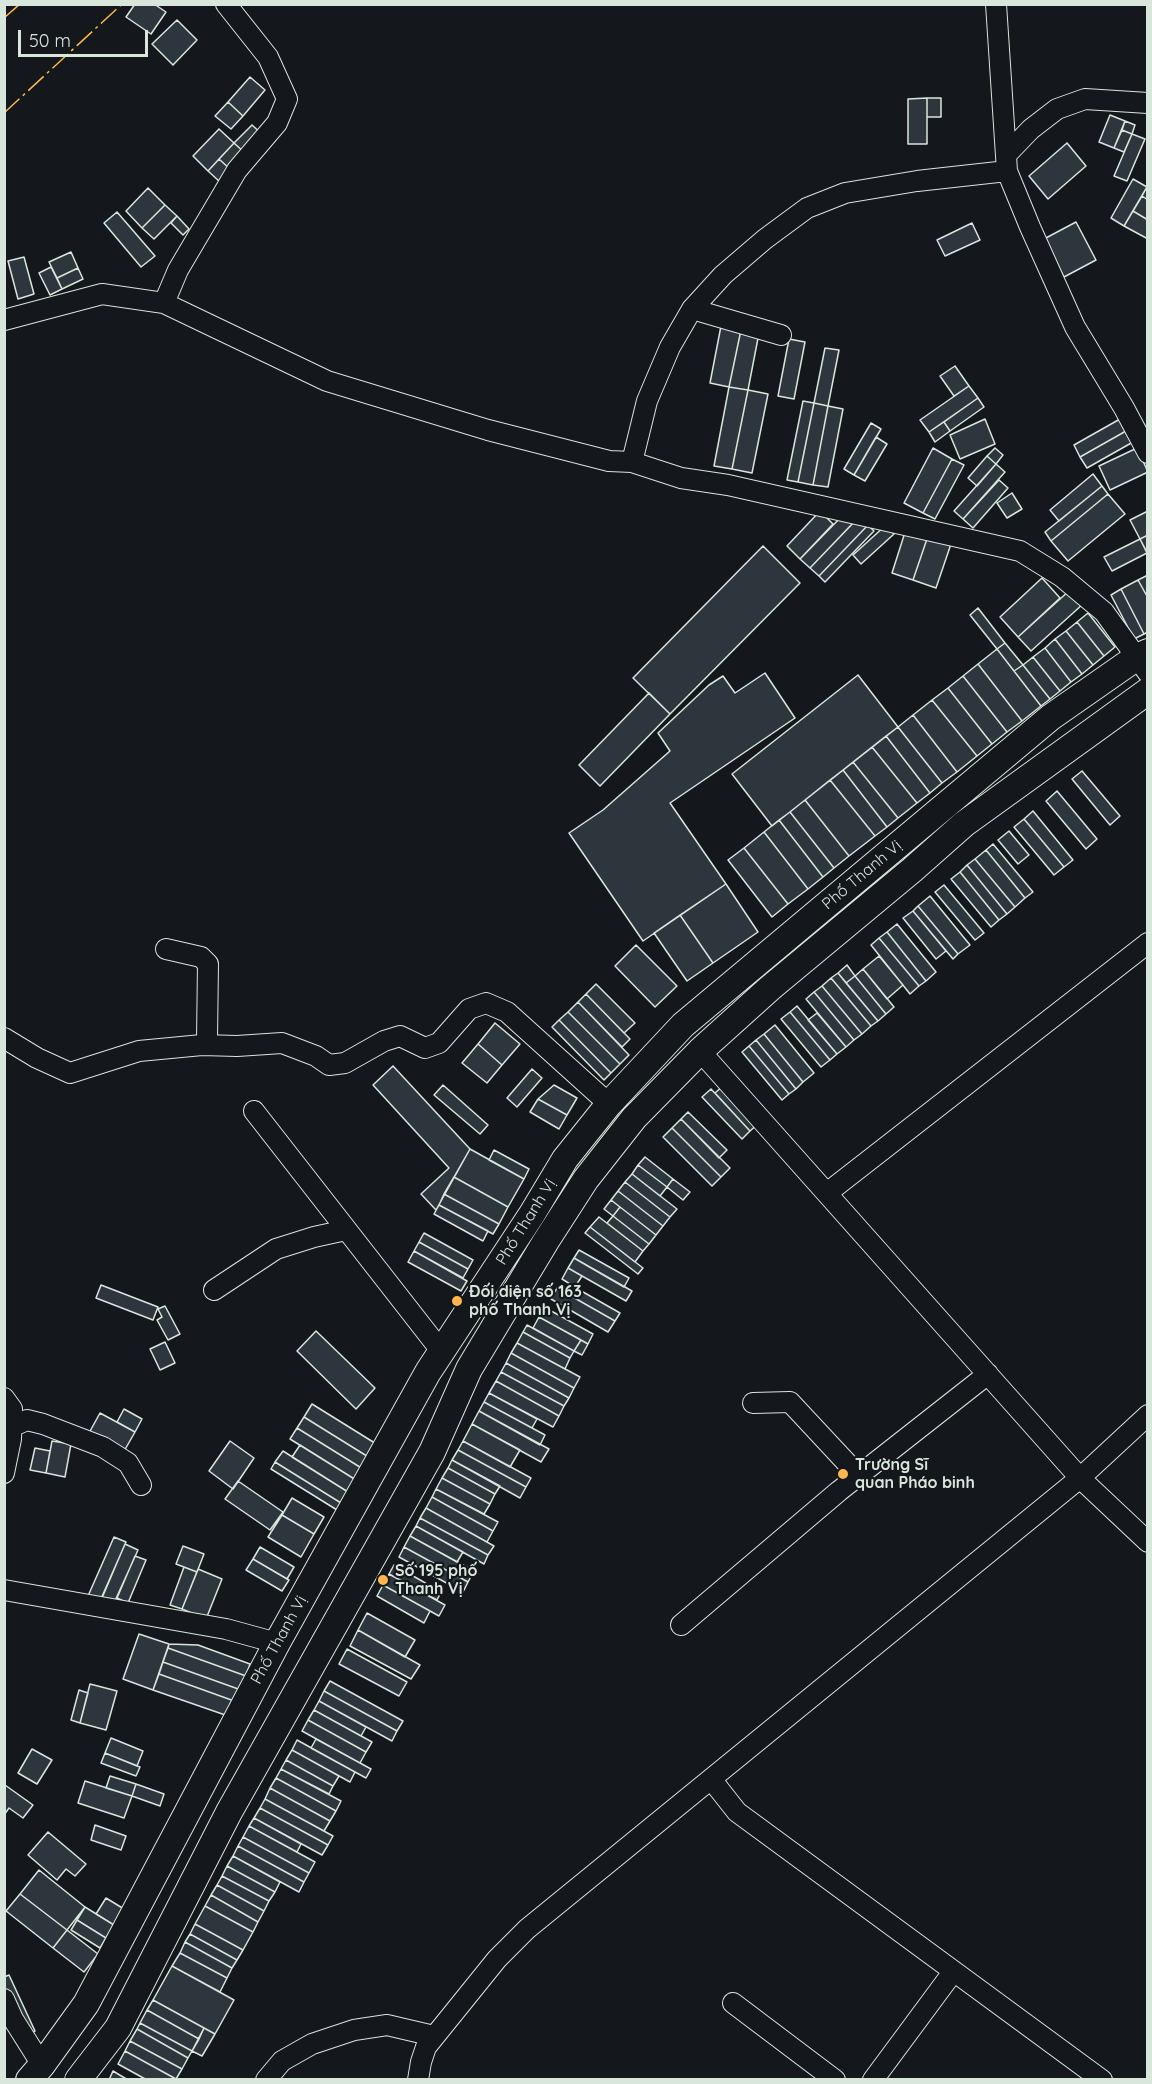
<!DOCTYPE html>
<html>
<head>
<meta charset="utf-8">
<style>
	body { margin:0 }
	#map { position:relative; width:1152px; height:2084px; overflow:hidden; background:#14181c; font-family:Quicksand,sans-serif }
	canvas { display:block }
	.frame { position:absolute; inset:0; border:6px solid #d8e6dc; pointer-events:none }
	.scale { position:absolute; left:18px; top:30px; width:130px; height:27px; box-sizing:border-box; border:3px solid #d8e6dc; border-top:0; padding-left:8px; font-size:18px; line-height:21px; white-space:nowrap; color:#d8e6dc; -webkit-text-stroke:4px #14181c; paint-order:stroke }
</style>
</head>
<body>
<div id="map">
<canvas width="1152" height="2084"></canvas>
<div class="frame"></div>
<div class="scale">50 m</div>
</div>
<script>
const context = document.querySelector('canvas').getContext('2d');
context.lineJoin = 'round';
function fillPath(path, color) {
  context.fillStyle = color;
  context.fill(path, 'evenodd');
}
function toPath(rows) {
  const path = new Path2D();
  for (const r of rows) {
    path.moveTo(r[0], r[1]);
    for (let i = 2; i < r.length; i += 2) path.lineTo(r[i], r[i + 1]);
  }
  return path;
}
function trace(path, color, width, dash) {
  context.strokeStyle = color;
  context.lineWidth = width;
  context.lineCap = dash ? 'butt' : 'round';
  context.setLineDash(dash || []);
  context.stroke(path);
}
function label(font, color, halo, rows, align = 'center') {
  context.font = font + ' Quicksand,sans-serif';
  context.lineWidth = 4.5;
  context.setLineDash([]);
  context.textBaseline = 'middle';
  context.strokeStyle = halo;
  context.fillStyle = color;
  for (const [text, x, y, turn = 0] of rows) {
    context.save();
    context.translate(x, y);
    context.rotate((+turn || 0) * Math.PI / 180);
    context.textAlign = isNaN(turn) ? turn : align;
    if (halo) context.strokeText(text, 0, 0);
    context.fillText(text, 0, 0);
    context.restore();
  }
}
const building = toPath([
	[135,4,154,4,166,12,151,34,126,17,135,4],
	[177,20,197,40,173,65,152,44,177,20],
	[250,77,265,90,243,116,228,102,250,77],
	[927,98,941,98,941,117,927,117,927,98],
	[927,98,927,144,908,144,908,99,927,98],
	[228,102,243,116,231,129,215,116,228,102],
	[1110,115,1125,121,1114,148,1099,142,1110,115],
	[1125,121,1135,125,1132,134,1122,130,1125,121],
	[252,125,264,136,246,154,234,143,252,125],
	[219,129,234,143,208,171,193,156,219,129],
	[1122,130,1132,134,1124,152,1114,148,1122,130],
	[1132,134,1145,139,1127,181,1114,176,1132,134],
	[234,143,246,154,231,170,219,159,234,143],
	[1067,143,1086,166,1048,199,1029,176,1067,143],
	[219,159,231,170,220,182,208,171,219,159],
	[1133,179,1147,187,1124,226,1111,218,1133,179],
	[1147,187,1148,188,1148,200,1142,196,1147,187],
	[148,188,165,205,142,228,126,211,148,188],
	[1142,196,1148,200,1148,220,1133,211,1142,196],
	[165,205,177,216,154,239,142,228,165,205],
	[1133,211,1148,220,1148,239,1124,226,1133,211],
	[117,212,155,256,141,267,104,223,117,212],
	[177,216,189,229,183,235,171,223,177,216],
	[1076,222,1096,260,1064,277,1044,239,1076,222],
	[972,223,980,240,945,256,937,240,972,223],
	[71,252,78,268,57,278,49,262,71,252],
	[24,257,34,294,18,299,8,261,24,257],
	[51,267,62,289,50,295,39,273,51,267],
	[78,268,83,279,62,289,57,278,78,268],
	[721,326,741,330,729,387,710,383,721,326],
	[741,330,759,333,748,390,729,387,741,330],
	[789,339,805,342,794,399,778,396,789,339],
	[825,348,839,350,828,406,814,403,825,348],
	[955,366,969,386,954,396,940,376,955,366],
	[969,386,978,398,929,432,920,420,969,386],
	[729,387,748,390,732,469,714,466,729,387],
	[748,390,768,394,752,473,732,469,748,390],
	[978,398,984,407,950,431,944,422,978,398],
	[803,401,814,403,798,482,787,480,803,401],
	[814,403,828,406,813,485,798,482,814,403],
	[828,406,843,409,828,487,813,485,828,406],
	[985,419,995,444,960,459,950,435,985,419],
	[1120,419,1126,431,1080,457,1074,445,1120,419],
	[944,422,950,431,935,442,929,432,944,422],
	[871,423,881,429,854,475,844,469,871,423],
	[1126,431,1133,442,1087,468,1080,457,1126,431],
	[876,437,887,444,865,481,854,475,876,437],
	[933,448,952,459,923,513,904,503,933,448],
	[995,448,1003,455,996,464,987,456,995,448],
	[1137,448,1148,472,1110,490,1099,466,1137,448],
	[987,456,996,464,977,486,968,478,987,456],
	[952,459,964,465,935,519,923,513,952,459],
	[996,464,1005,472,963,519,954,511,996,464],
	[1093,474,1102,486,1059,521,1050,510,1093,474],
	[999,480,1008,488,973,528,963,519,999,480],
	[1102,486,1108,494,1051,541,1045,532,1102,486],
	[1012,493,1022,509,1007,518,997,503,1012,493],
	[1108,494,1125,514,1068,561,1051,541,1108,494],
	[820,511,833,524,800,559,787,546,820,511],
	[1148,511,1148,535,1140,539,1130,520,1148,511],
	[845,513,854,522,810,568,800,559,845,513],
	[859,517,868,525,819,576,810,568,859,517],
	[868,525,874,531,825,582,819,576,868,525],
	[886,525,894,534,861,564,853,555,886,525],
	[907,526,929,533,913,580,892,573,907,526],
	[929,533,952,541,936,588,913,580,929,533],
	[1148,535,1148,554,1140,539,1148,535],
	[1140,539,1147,553,1112,571,1104,557,1140,539],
	[763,546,800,583,670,714,633,678,763,546],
	[1148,575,1148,598,1138,580,1148,575],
	[1042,578,1060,598,1018,637,1000,617,1042,578],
	[1138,580,1148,598,1148,632,1144,634,1121,589,1138,580],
	[1121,589,1144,634,1134,639,1111,595,1121,589],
	[1070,590,1083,604,1031,651,1018,637,1070,590],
	[978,608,1005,643,997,649,970,615,978,608],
	[1088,613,1115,647,1104,656,1077,622,1088,613],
	[1077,622,1104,656,1093,665,1066,631,1077,622],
	[1066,631,1093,665,1082,674,1055,639,1066,631],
	[1055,639,1082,674,1071,682,1045,648,1055,639],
	[1005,643,1023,665,1014,671,997,649,1005,643],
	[1045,648,1071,682,1060,691,1033,657,1045,648],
	[997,649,1041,706,1022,721,978,664,997,649],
	[1033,657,1060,691,1050,699,1023,665,1033,657],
	[978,664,1022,721,1007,732,963,676,978,664],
	[1023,665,1050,699,1041,706,1014,671,1023,665],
	[765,673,795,718,670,803,726,884,643,941,569,833,603,810,670,751,658,733,709,685,723,676,735,693,765,673],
	[858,675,898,727,772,826,732,774,858,675],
	[963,676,1007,732,992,744,948,688,963,676],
	[948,688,992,744,977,756,932,700,948,688],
	[649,693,670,714,600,786,579,765,649,693],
	[932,700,977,756,957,772,913,715,932,700],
	[913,715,957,772,942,783,898,727,913,715],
	[898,727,942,783,930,793,886,736,898,727],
	[886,736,930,793,917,803,872,747,886,736],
	[872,747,917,803,898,818,853,762,872,747],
	[853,762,898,818,887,827,843,770,853,762],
	[843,770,887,827,875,836,830,780,843,770],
	[1082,771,1120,816,1110,825,1072,779,1082,771],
	[830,780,875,836,849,856,805,800,830,780],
	[1057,791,1097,839,1086,849,1046,801,1057,791],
	[805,800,849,856,834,868,790,812,805,800],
	[1033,811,1073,860,1064,867,1024,819,1033,811],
	[790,812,834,868,823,877,779,820,790,812],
	[1024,819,1064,867,1054,875,1014,827,1024,819],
	[779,820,823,877,808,889,764,832,779,820],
	[1009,831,1029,855,1018,864,998,840,1009,831],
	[764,832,808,889,788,904,744,848,764,832],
	[993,844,1033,892,1025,898,986,850,993,844],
	[744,848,788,904,772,917,728,860,744,848],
	[986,850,1025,898,1015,907,975,859,986,850],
	[975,859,1015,907,1007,914,967,865,975,859],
	[967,865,1007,914,999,920,960,872,967,865],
	[960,872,999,920,991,927,951,879,960,872],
	[726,884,758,932,713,963,680,915,726,884],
	[944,885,984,933,975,940,935,892,944,885],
	[930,896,970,945,958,954,918,906,930,896],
	[918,906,958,954,953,959,913,911,918,906],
	[913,911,946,951,936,959,903,918,913,911],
	[680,915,713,963,687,981,654,933,680,915],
	[897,924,936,972,926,981,887,932,897,924],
	[887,932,926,981,919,986,879,938,887,932],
	[879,938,919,986,910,994,871,945,879,938],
	[636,945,677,986,655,1007,615,966,636,945],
	[879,956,903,985,887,999,863,969,879,956],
	[847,965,855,976,846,983,838,973,847,965],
	[863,969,894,1007,886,1014,855,976,863,969],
	[838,973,878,1021,871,1026,831,978,838,973],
	[855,976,886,1014,878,1021,846,983,855,976],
	[831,978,871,1026,862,1034,822,986,831,978],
	[596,984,635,1023,624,1033,586,994,596,984],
	[822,986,862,1034,854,1040,814,992,822,986],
	[814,992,854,1040,846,1047,806,999,814,992],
	[586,994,630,1039,622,1047,578,1002,586,994],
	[578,1002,629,1055,620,1064,568,1012,578,1002],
	[797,1006,837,1054,830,1060,790,1012,797,1006],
	[568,1012,620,1064,611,1073,559,1020,568,1012],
	[790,1012,830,1060,821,1067,781,1019,790,1012],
	[817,1013,846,1047,837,1054,808,1020,817,1013],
	[559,1020,611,1073,604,1080,552,1027,559,1020],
	[495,1023,520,1044,502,1065,478,1044,495,1023],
	[775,1025,814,1073,803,1082,764,1034,775,1025],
	[764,1034,803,1082,796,1089,756,1040,764,1034],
	[756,1040,796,1089,789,1094,749,1046,756,1040],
	[478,1044,502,1065,487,1083,462,1063,478,1044],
	[749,1046,789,1094,782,1100,742,1052,749,1046],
	[393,1066,470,1149,436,1210,421,1194,449,1168,373,1085,393,1066],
	[532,1069,542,1078,517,1107,507,1098,532,1069],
	[443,1085,488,1125,480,1134,434,1095,443,1085],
	[554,1085,577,1098,567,1115,538,1099,554,1085],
	[724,1085,759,1123,750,1131,715,1093,724,1085],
	[711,1089,750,1131,742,1139,702,1097,711,1089],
	[538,1099,567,1115,559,1129,530,1112,538,1099],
	[688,1112,727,1150,719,1158,681,1119,688,1112],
	[681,1119,730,1168,721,1177,672,1128,681,1119],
	[672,1128,721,1177,712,1186,663,1137,672,1128],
	[470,1149,524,1179,508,1207,454,1177,470,1149],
	[494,1150,529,1169,524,1179,489,1160,494,1150],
	[645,1157,673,1179,667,1187,638,1165,645,1157],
	[638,1165,667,1187,660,1196,632,1174,638,1165],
	[632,1174,677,1209,670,1217,625,1182,632,1174],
	[454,1177,508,1207,499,1224,444,1194,454,1177],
	[673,1179,690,1192,683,1200,667,1187,673,1179],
	[625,1182,670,1217,663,1226,618,1191,625,1182],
	[618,1191,663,1226,656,1235,611,1200,618,1191],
	[444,1194,499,1224,493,1234,439,1205,444,1194],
	[611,1200,620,1207,613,1216,604,1209,611,1200],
	[439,1205,488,1231,483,1241,434,1214,439,1205],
	[620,1207,656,1235,649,1244,613,1216,620,1207],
	[613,1216,649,1244,643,1251,607,1223,613,1216],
	[599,1217,643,1251,635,1262,590,1227,599,1217],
	[590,1227,643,1268,638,1274,585,1233,590,1227],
	[424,1233,473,1260,468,1269,419,1242,424,1233],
	[419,1242,468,1269,463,1278,414,1251,419,1242],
	[579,1250,629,1278,624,1287,574,1258,579,1250],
	[414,1251,467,1281,461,1291,408,1262,414,1251],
	[574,1258,632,1291,626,1301,568,1268,574,1258],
	[568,1268,582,1276,575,1287,562,1279,568,1268],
	[569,1284,620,1313,615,1321,564,1292,569,1284],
	[101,1285,158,1307,153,1320,96,1298,101,1285],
	[557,1288,615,1321,608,1332,551,1299,557,1288],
	[165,1306,180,1334,168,1340,157,1320,162,1317,158,1309,165,1306],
	[544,1307,593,1334,588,1344,539,1317,544,1307],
	[539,1317,581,1340,574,1351,533,1328,539,1317],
	[527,1325,574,1351,570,1358,523,1332,527,1325],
	[316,1331,375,1388,356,1409,297,1351,316,1331],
	[523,1332,570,1358,565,1369,517,1343,523,1332],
	[581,1340,588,1344,582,1355,574,1351,581,1340],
	[165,1342,175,1363,160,1370,150,1349,165,1342],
	[517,1343,580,1377,574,1388,511,1353,517,1343],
	[511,1353,574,1388,569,1398,506,1363,511,1353],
	[506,1363,569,1398,564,1406,501,1372,506,1363],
	[501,1372,564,1406,559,1416,496,1381,501,1372],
	[496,1381,559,1416,553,1427,489,1393,496,1381],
	[489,1393,537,1419,532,1428,484,1402,489,1393],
	[484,1402,545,1435,540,1445,479,1411,484,1402],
	[312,1404,378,1445,370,1458,304,1417,312,1404],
	[124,1409,142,1419,135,1432,117,1422,124,1409],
	[479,1411,549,1449,541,1462,472,1424,479,1411],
	[100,1413,135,1432,123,1453,89,1433,100,1413],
	[304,1417,370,1458,363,1469,297,1428,304,1417],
	[472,1424,520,1450,510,1467,463,1441,472,1424],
	[297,1428,363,1469,356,1480,290,1439,297,1428],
	[52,1441,71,1444,65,1477,46,1473,52,1441],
	[230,1441,254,1458,233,1489,209,1471,230,1441],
	[463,1441,531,1478,526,1487,458,1450,463,1441],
	[300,1445,356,1480,348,1492,292,1457,300,1445],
	[35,1448,50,1451,46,1473,30,1470,35,1448],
	[458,1450,526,1487,520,1498,452,1460,458,1450],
	[283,1451,348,1492,341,1503,275,1462,283,1451],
	[452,1460,500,1486,495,1494,448,1468,452,1460],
	[275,1462,341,1503,337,1510,271,1469,275,1462],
	[448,1468,495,1494,490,1504,442,1478,448,1468],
	[442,1478,490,1504,484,1514,436,1489,442,1478],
	[238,1481,283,1512,270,1530,225,1499,238,1481],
	[436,1489,498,1522,493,1531,432,1497,436,1489],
	[432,1497,493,1531,487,1542,426,1508,432,1497],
	[292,1498,324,1517,314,1534,282,1515,292,1498],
	[426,1508,494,1546,488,1555,420,1518,426,1508],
	[282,1515,314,1534,301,1557,268,1537,282,1515],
	[420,1518,488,1555,484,1564,416,1526,420,1518],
	[416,1526,463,1552,457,1562,410,1536,416,1526],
	[410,1536,474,1571,468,1582,404,1547,410,1536],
	[114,1537,126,1542,100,1601,88,1596,114,1537],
	[125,1544,138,1550,114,1603,102,1598,125,1544],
	[183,1546,204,1554,197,1572,176,1564,183,1546],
	[260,1547,294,1567,287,1579,253,1559,260,1547],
	[404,1547,468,1582,463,1592,399,1557,404,1547],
	[135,1556,146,1560,128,1603,117,1598,135,1556],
	[253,1559,289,1580,282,1591,246,1570,253,1559],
	[394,1565,441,1592,437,1600,389,1574,394,1565],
	[184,1567,197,1572,182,1609,170,1605,184,1567],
	[198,1569,222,1579,206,1619,182,1609,198,1569],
	[389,1574,445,1605,439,1616,383,1585,389,1574],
	[383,1585,430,1611,424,1623,377,1596,383,1585],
	[367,1613,415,1640,405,1657,358,1630,367,1613],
	[358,1630,420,1665,411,1679,350,1646,358,1630],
	[139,1634,169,1644,153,1690,123,1679,139,1634],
	[169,1644,198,1645,250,1664,246,1676,168,1648,169,1644],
	[168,1648,246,1676,241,1690,163,1662,168,1648],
	[347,1649,407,1682,399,1696,339,1664,347,1649],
	[163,1662,241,1690,237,1702,159,1674,163,1662],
	[159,1674,237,1702,231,1717,153,1690,159,1674],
	[330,1681,403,1721,397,1731,324,1691,330,1681],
	[90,1684,117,1691,106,1730,80,1723,90,1684],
	[79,1690,88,1693,80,1723,71,1720,79,1690],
	[324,1691,397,1731,392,1741,319,1701,324,1691],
	[319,1701,366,1727,361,1736,314,1710,319,1701],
	[314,1710,372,1742,366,1752,308,1720,314,1710],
	[308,1720,366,1752,360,1763,302,1731,308,1720],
	[111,1738,143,1751,137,1766,105,1753,111,1738],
	[316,1739,371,1769,366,1778,311,1748,316,1739],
	[297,1740,355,1772,350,1782,292,1750,297,1740],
	[32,1749,52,1760,37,1784,18,1773,32,1749],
	[292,1750,339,1776,333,1786,286,1760,292,1750],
	[105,1753,140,1767,136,1776,101,1763,105,1753],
	[286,1760,333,1786,329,1794,281,1769,286,1760],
	[281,1769,341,1801,336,1811,276,1778,281,1769],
	[110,1776,136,1784,132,1796,106,1788,110,1776],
	[276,1778,336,1811,330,1821,270,1788,276,1778],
	[85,1781,132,1796,124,1818,78,1803,85,1781],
	[136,1784,164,1794,160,1806,132,1796,136,1784],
	[5,1785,33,1805,23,1818,9,1808,4,1815,5,1785],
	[270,1788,330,1821,324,1831,265,1799,270,1788],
	[265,1799,333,1836,328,1845,260,1808,265,1799],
	[260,1808,328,1845,322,1855,254,1818,260,1808],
	[254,1818,301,1844,297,1852,249,1826,254,1818],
	[95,1825,126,1836,121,1850,91,1840,95,1825],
	[249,1826,315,1862,309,1873,243,1837,249,1826],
	[48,1832,86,1864,75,1876,66,1869,57,1880,28,1855,48,1832],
	[243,1837,309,1873,304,1882,238,1846,243,1837],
	[238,1846,304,1882,299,1892,233,1856,238,1846],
	[233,1856,280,1882,275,1892,227,1866,233,1856],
	[227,1866,275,1892,269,1901,222,1876,227,1866],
	[39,1870,85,1907,67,1930,20,1894,39,1870],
	[222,1876,269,1901,264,1911,217,1885,222,1876],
	[217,1885,264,1911,258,1922,211,1895,217,1885],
	[20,1894,67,1930,53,1948,6,1911,20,1894],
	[211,1895,258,1922,253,1932,205,1906,211,1895],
	[106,1898,124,1909,114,1925,96,1914,106,1898],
	[205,1906,253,1932,243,1950,195,1924,205,1906],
	[85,1907,114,1925,106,1938,77,1920,85,1907],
	[77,1920,106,1938,100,1948,71,1930,77,1920],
	[195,1924,243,1950,237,1960,190,1934,195,1924],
	[67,1930,98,1954,84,1972,53,1948,67,1930],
	[190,1934,237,1960,232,1968,185,1942,190,1934],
	[185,1942,232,1968,227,1978,180,1953,185,1942],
	[180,1953,227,1978,220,1992,172,1966,180,1953],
	[172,1966,234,2000,215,2034,153,2000,172,1966],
	[9,1975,35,2031,24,2036,4,1994,4,1977,9,1975],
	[153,2000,204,2028,199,2039,147,2010,153,2000],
	[147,2010,199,2039,192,2051,140,2023,147,2010],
	[140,2023,192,2051,188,2058,137,2029,140,2023],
	[204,2028,215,2034,202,2056,192,2051,204,2028],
	[137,2029,188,2058,182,2069,130,2041,137,2029],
	[130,2041,182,2069,176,2079,125,2051,130,2041],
	[125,2051,176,2079,177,2080,147,2080,118,2064,125,2051],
	[113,2071,128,2080,109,2080,113,2071]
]);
fillPath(building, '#2c363c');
trace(building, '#d8e6dc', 1.5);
const minor = toPath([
	[996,4,1007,171,1030,227,1075,327,1124,408,1148,453],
	[1007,154,1031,129,1057,109,1085,99,1148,103],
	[164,303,178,270,237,170,277,123,287,99,268,57,226,4],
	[692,309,781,335],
	[4,320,102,294,164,303,327,381,488,430,609,461,632,462,681,478,728,485,1020,551,1062,577,1104,612,1148,673],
	[632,462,647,401,670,347,692,309,723,275,765,239,807,208,845,193,917,181,1007,171],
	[4,1038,37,1058,70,1073,139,1051,202,1045,207,1039,208,964,201,957,166,949],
	[202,1045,237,1046,282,1043,316,1056,329,1065,345,1063,384,1041,400,1036,425,1048,439,1043,469,1009,486,1003,507,1012,609,1104],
	[700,1051,1080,1478,1148,1542],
	[254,1111,442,1352],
	[827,1193,1148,943],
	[214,1290,276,1249,314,1237,346,1230],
	[4,1398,12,1409,11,1439,4,1473],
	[753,1403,790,1402,859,1476],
	[11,1427,27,1420,43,1424,103,1447,128,1463,141,1485],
	[4,1590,226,1629,277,1643],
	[681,1625,839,1491,988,1374],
	[711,1779,737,1812,1102,2080],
	[4,1999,13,2019,42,2065],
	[733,2003,835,2080],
	[266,2080,282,2061,312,2044,354,2030,387,2025,434,2036],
	[418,2080,421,2062,426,2047,497,1959,527,1929,1080,1478,1148,1415],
	[873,2080,953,1972]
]);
const major = toPath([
	[29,2080,42,2065,86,2004,277,1643,428,1372,532,1214,565,1159,609,1104,683,1025,1051,717,1137,657,1148,652],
	[78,2080,118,2028,229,1812,432,1452,469,1369,546,1241,586,1179,634,1118,700,1051,770,988,912,870,964,824,1148,691]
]);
trace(minor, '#d8e6dc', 22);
trace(major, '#d8e6dc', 28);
trace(minor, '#14181c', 20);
trace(major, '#14181c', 26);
trace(toPath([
	[4,18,20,4],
	[4,113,122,4]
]), '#ffb74d', 1.5, [21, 4.5, 3, 4.5]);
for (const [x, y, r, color] of [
	[457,1301,6,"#ffb74d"],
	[843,1474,6,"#ffb74d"],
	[383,1580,6,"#ffb74d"]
]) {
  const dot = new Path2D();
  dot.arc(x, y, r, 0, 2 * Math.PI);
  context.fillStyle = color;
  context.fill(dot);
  trace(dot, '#14181c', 2);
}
label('16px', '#d8e6dc', '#14181c', [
	["Phố Thanh Vị",862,875,-40],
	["Phố Thanh Vị",526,1222,-58],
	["Phố Thanh Vị",279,1640,-61]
]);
label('bold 16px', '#d8e6dc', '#14181c', [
	["Đối diện số 163",469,1292],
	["phố Thanh Vị",469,1310],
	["Trường Sĩ",855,1465],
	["quan Pháo binh",855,1483],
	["Số 195 phố",395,1571],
	["Thanh Vị",395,1589]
], 'left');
</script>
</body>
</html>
